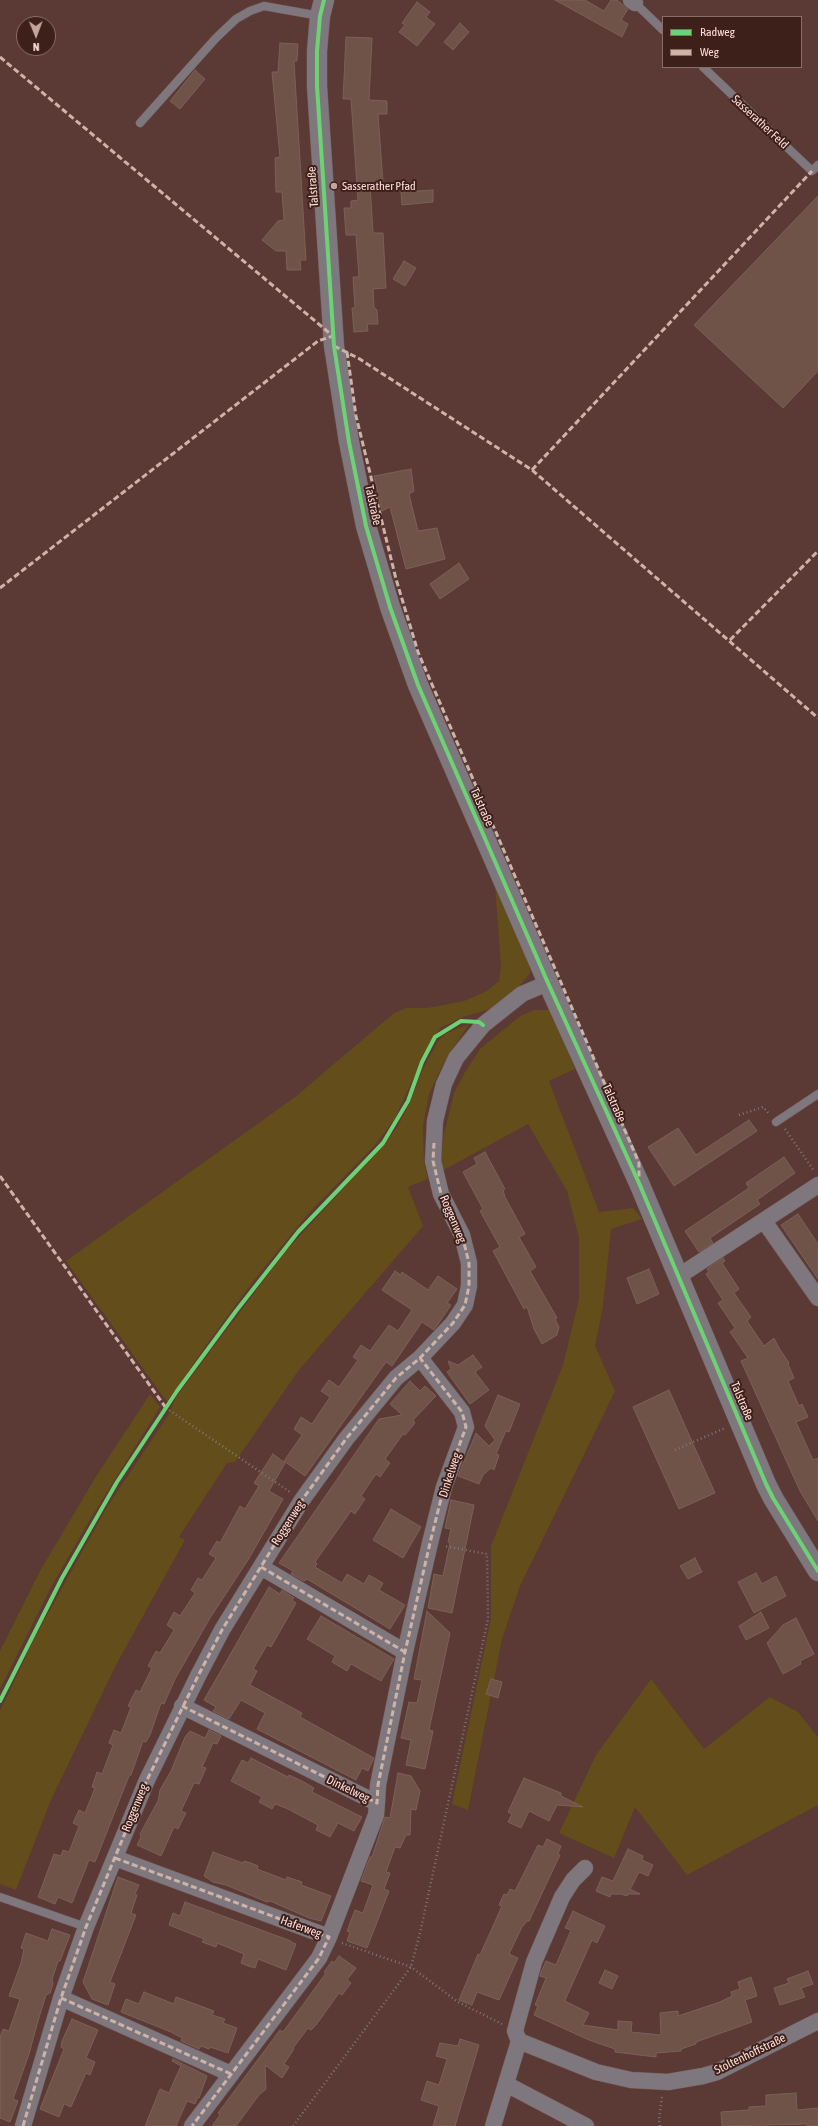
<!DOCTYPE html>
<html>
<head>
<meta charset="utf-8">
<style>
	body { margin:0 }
	#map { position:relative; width:818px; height:2126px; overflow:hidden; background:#5b3934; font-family:"Asap Condensed",sans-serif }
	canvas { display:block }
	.legend { position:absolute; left:662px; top:16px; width:140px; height:52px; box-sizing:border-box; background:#3e201b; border:1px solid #8b6c66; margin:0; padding:5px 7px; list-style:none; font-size:12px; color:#feddd7 }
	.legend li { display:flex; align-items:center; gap:8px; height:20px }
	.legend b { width:20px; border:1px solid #8b6c66 }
	.north { position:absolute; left:16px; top:16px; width:40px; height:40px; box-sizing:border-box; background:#3e201b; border:1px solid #8b6c66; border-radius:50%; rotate:179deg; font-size:11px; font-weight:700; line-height:16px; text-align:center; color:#feddd7 }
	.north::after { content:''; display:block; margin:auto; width:14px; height:18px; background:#c5a49e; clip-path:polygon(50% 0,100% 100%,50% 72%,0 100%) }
</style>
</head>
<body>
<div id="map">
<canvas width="818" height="2126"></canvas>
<ul class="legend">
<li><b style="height:5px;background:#6cd273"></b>Radweg</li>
<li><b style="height:5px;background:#ceb3a9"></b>Weg</li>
</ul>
<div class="north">N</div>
</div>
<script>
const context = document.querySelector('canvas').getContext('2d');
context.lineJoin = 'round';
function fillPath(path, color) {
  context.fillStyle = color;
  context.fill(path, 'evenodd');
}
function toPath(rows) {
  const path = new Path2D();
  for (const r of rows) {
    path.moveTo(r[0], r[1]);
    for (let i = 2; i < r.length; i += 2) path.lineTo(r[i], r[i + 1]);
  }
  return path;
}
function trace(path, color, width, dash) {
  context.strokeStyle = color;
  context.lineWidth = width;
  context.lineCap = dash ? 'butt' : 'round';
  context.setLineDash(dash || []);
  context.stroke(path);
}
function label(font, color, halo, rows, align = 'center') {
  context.font = font + ' "Asap Condensed",sans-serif';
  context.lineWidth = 4;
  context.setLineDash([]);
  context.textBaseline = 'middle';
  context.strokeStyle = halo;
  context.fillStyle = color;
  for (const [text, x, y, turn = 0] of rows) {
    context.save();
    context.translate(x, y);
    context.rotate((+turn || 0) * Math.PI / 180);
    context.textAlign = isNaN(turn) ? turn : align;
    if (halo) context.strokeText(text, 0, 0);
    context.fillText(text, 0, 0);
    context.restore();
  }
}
fillPath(toPath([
	[495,886,529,962,530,973,515,992,503,1003,487,1010,463,1017,440,1028,426,1051,395,1118,376,1144,308,1214,255,1279,207,1344,167,1402,66,1261,295,1097,394,1013,406,1008,427,1008,464,1001,487,991,499,981,501,965],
	[534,1010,550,1010,575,1069,549,1081,599,1212,633,1208,642,1219,611,1229,603,1306,595,1346,615,1391,520,1586,502,1639,468,1810,452,1804,491,1618,491,1546,563,1365,579,1299,579,1238,567,1191,528,1124,440,1172,443,1138,454,1093,465,1072,480,1049,520,1016],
	[469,1024,444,1062,429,1094,423,1125,424,1162,428,1179,408,1187,423,1226,299,1370,235,1462,227,1463,179,1537,185,1540,116,1665,51,1800,16,1890,0,1884,0,1711,36,1635,107,1507,169,1414,176,1397,285,1252,385,1143,398,1126,410,1102,422,1071,438,1041,445,1034],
	[150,1394,160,1407,91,1518,51,1587,0,1689,0,1651,40,1571,95,1478],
	[651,1679,704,1749,770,1697,798,1712,818,1737,818,1805,687,1875,635,1807,614,1858,559,1833,596,1755]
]), '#634d1a');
const building = toPath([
	[555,0,585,0,604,11,611,0,617,0,628,9,621,20,628,24,622,37,555,0],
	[417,2,430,12,426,17,435,24,417,46,399,32,405,25,402,23,417,2],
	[460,23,469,32,453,50,444,42,460,23],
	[346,37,372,38,369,100,387,101,387,114,378,114,383,183,370,184,373,233,383,233,386,288,373,289,374,307,377,310,378,324,367,324,368,331,354,332,352,308,355,308,353,277,359,277,356,235,346,235,344,208,351,208,351,201,358,200,351,99,343,99,346,37],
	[280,43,298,44,297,61,294,61,306,260,300,260,301,270,287,270,286,251,276,251,262,240,278,221,284,220,282,192,276,192,275,158,280,157,272,72,278,72,280,43],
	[195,70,205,79,180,109,170,101,195,70],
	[433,190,433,202,402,205,401,192,433,190],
	[818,196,818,371,783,408,694,325,818,196],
	[404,261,416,268,405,286,393,279,404,261],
	[411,469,414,491,409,494,418,531,437,528,445,559,406,569,390,507,382,511,374,476,411,469],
	[459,563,469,579,440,599,430,584,459,563],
	[749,1120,757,1131,674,1186,648,1147,678,1128,696,1155,749,1120],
	[485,1152,505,1189,503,1190,505,1197,525,1234,519,1237,536,1267,530,1271,557,1318,555,1319,559,1327,557,1335,542,1344,534,1329,527,1307,524,1309,493,1251,500,1247,480,1211,483,1209,463,1172,477,1164,474,1158,485,1152],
	[784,1157,795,1173,757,1200,760,1204,710,1238,713,1243,699,1252,685,1231,749,1188,746,1183,784,1157],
	[798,1214,818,1244,818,1279,781,1225,798,1214],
	[723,1258,725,1261,722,1263,739,1289,734,1293,751,1317,747,1321,764,1346,774,1338,779,1348,789,1363,788,1364,794,1378,788,1381,799,1406,802,1404,808,1417,796,1422,813,1460,818,1458,818,1521,800,1491,741,1361,748,1358,730,1332,735,1328,718,1303,723,1300,706,1274,709,1272,707,1269,723,1258],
	[649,1269,659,1294,637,1304,627,1278,649,1269],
	[395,1271,401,1275,402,1272,428,1290,438,1276,457,1289,447,1303,451,1305,434,1330,422,1322,392,1366,386,1362,305,1476,284,1461,302,1435,294,1429,301,1417,312,1424,330,1397,321,1391,329,1380,339,1387,358,1360,353,1357,361,1345,370,1351,389,1325,398,1331,412,1310,382,1290,395,1271],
	[473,1355,482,1367,475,1372,489,1390,470,1404,447,1372,451,1369,448,1361,458,1365,473,1355],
	[410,1381,420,1391,425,1386,436,1396,413,1420,415,1423,405,1435,403,1434,385,1459,390,1463,380,1477,376,1474,361,1496,365,1499,355,1514,351,1511,315,1562,317,1564,315,1567,342,1583,347,1574,364,1584,369,1575,383,1583,379,1590,405,1605,390,1629,307,1579,304,1581,291,1574,293,1571,279,1563,379,1419,402,1415,390,1404,410,1381],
	[669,1390,715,1493,679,1509,633,1407,669,1390],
	[498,1395,520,1404,509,1432,506,1431,496,1454,499,1455,494,1470,491,1468,483,1475,479,1484,458,1476,476,1433,489,1446,495,1440,485,1426,498,1395],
	[273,1454,285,1463,269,1491,283,1499,248,1560,210,1618,175,1679,164,1704,161,1703,150,1735,146,1742,143,1741,131,1775,129,1776,95,1862,89,1860,72,1903,58,1897,55,1904,38,1897,54,1854,61,1856,63,1850,69,1852,79,1826,73,1823,79,1810,85,1813,95,1788,92,1787,97,1772,102,1774,113,1745,109,1743,114,1730,121,1733,131,1707,128,1706,136,1690,140,1692,152,1668,148,1666,156,1651,160,1653,174,1630,167,1625,174,1612,180,1616,195,1593,191,1590,198,1578,202,1580,216,1558,209,1554,217,1541,220,1543,240,1506,245,1509,259,1486,254,1483,273,1454],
	[451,1500,474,1505,452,1613,428,1608,434,1574,443,1576,450,1543,448,1542,451,1529,445,1528,451,1500],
	[391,1509,421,1527,403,1558,373,1540,391,1509],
	[695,1558,702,1572,688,1579,680,1566,695,1558],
	[756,1573,762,1584,776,1576,786,1596,754,1613,738,1582,756,1573],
	[269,1587,280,1594,282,1590,294,1598,292,1600,296,1603,271,1647,267,1645,253,1669,257,1671,250,1685,302,1713,300,1717,374,1758,368,1771,362,1768,356,1780,257,1729,265,1713,241,1700,229,1719,213,1711,216,1707,204,1700,269,1587],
	[427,1611,450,1633,429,1730,433,1731,425,1769,406,1765,411,1740,401,1738,409,1702,417,1703,422,1680,414,1679,427,1611],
	[761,1612,769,1628,746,1640,739,1626,761,1612],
	[321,1616,394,1659,381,1681,351,1664,347,1671,332,1662,335,1656,307,1639,321,1616],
	[796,1618,814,1654,800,1661,801,1664,783,1674,767,1643,783,1625,796,1618],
	[491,1679,502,1682,498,1698,486,1694,491,1679],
	[209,1730,221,1736,217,1744,213,1743,202,1767,206,1768,199,1784,194,1783,181,1811,186,1813,178,1829,174,1827,161,1856,137,1845,141,1837,140,1834,158,1801,160,1790,171,1771,185,1737,190,1731,205,1738,209,1730],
	[251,1758,288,1777,289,1775,302,1781,314,1788,312,1792,362,1817,354,1831,338,1823,330,1837,316,1830,318,1825,288,1809,275,1804,272,1809,259,1802,262,1797,231,1781,242,1760,248,1763,251,1758],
	[398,1773,411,1776,420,1791,416,1810,411,1809,410,1835,406,1835,400,1848,395,1847,386,1872,390,1873,384,1889,389,1891,367,1948,347,1941,350,1932,347,1931,355,1910,363,1913,373,1885,361,1881,370,1857,372,1857,385,1817,390,1818,398,1773],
	[524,1778,561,1793,561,1796,583,1807,557,1805,549,1821,529,1811,521,1828,508,1822,512,1814,508,1812,524,1778],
	[547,1839,561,1846,558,1854,560,1855,529,1921,527,1921,522,1927,509,1954,518,1958,499,2000,477,1992,472,2005,459,2000,478,1954,480,1955,502,1906,499,1905,504,1894,507,1895,510,1889,515,1891,538,1845,543,1847,547,1839],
	[628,1849,643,1856,642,1860,653,1865,648,1876,639,1872,632,1886,630,1889,640,1894,628,1894,627,1896,621,1894,611,1894,610,1897,596,1891,602,1877,613,1881,628,1849],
	[213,1852,243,1863,244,1861,251,1863,258,1866,257,1869,286,1880,287,1877,302,1882,301,1885,331,1896,321,1921,309,1918,270,1901,267,1902,226,1885,213,1882,204,1876,213,1852],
	[118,1877,139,1885,135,1894,137,1895,131,1913,136,1915,110,1982,115,1984,108,2005,92,1999,83,1982,118,1877],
	[185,1902,291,1941,291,1942,296,1944,286,1970,258,1959,255,1968,248,1966,241,1963,244,1954,217,1943,216,1947,202,1942,204,1939,169,1925,173,1913,180,1916,185,1902],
	[573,1911,605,1926,597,1943,592,1940,566,1998,565,2001,589,2013,583,2025,618,2030,618,2021,632,2022,631,2032,661,2035,660,2013,678,2011,678,2016,720,2002,732,1996,731,1992,740,1989,738,1982,751,1977,757,1996,745,2000,752,2022,696,2042,696,2044,681,2049,681,2051,656,2053,656,2057,615,2052,615,2049,589,2040,534,2015,538,2006,535,2005,546,1978,540,1976,541,1972,546,1961,556,1965,571,1930,565,1928,573,1911],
	[52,1929,70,1935,60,1961,58,1961,52,1980,53,1984,50,1993,46,1995,38,2021,29,2054,13,2099,18,2101,10,2122,0,2118,0,2037,3,2029,9,2031,20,1999,9,1996,21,1963,24,1949,21,1948,26,1933,48,1941,52,1929],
	[339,1956,356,1968,347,1980,351,1983,342,1995,339,1993,316,2025,311,2030,308,2028,293,2048,294,2049,284,2064,289,2067,282,2078,265,2065,266,2089,259,2095,236,2126,212,2126,220,2115,218,2113,280,2030,283,2032,326,1973,324,1972,332,1961,334,1963,339,1956],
	[605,1970,618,1976,612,1989,599,1983,605,1970],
	[808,1971,813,1984,801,1988,805,1997,780,2005,774,1988,789,1983,787,1979,808,1971],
	[144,1992,174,2004,176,1997,214,2011,212,2015,225,2019,223,2023,237,2028,228,2053,210,2047,209,2049,201,2046,199,2049,181,2041,182,2038,171,2032,121,2012,126,1999,139,2004,144,1992],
	[72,2019,98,2030,86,2058,95,2062,90,2075,86,2073,71,2107,64,2104,59,2117,40,2109,64,2049,61,2047,62,2041,72,2019],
	[460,2039,479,2045,455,2126,433,2126,439,2106,421,2100,427,2081,439,2085,447,2059,436,2056,440,2043,458,2046,460,2039],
	[173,2059,207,2076,199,2098,198,2097,195,2104,187,2101,176,2126,145,2126,160,2089,169,2093,175,2079,181,2066,172,2061,173,2059],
	[796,2093,797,2110,818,2108,818,2126,807,2126,806,2124,722,2126,721,2112,749,2110,749,2107,766,2106,766,2095,796,2093]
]);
fillPath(building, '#705348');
trace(building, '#7c6058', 1);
const service = toPath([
	[635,3,663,30],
	[703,67,812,171,818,165],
	[140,123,216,38,236,19,250,11,264,6,320,16],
	[776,1122,818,1094],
	[0,1897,86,1927]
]);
const minor = toPath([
	[631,0,635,3],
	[764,1221,818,1298],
	[679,1276,818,1185],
	[261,1567,405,1652],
	[182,1706,377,1803,378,1785,405,1652,430,1543,444,1487,466,1427,462,1412,420,1358],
	[115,1858,329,1937,319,1958,192,2126],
	[329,1937,376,1815,377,1803],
	[61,1998,231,2074],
	[519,2041,515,2031,534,1962,562,1897,573,1880,585,1868],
	[506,2084,586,2126],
	[23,2126,61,1998,86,1927,147,1780,198,1676,222,1630,302,1500,346,1439,396,1378,420,1358,453,1323,465,1305,469,1286,469,1263,462,1235,441,1194,433,1161,435,1121,444,1084,456,1058,483,1025,522,994,548,983],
	[493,2126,519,2041,596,2072,631,2080,668,2082,703,2076,717,2072,818,2021]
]);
const tertiary = toPath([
	[324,0,320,16,317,51,317,86,334,346,349,442,366,526,390,607,418,685,548,983,639,1183,766,1484,773,1498,818,1571]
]);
trace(service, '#725651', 9);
trace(minor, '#725651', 17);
trace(tertiary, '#725651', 21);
trace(toPath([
	[739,1115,763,1107,770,1115],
	[785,1129,814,1171],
	[166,1408,290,1492],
	[675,1450,725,1428],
	[342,1943,411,1967,458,2002,502,2024],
	[293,2126,411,1967,420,1933,488,1619,487,1554,444,1546],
	[660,2126,659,2119,662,2097]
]), '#817577', 2.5, [1, 3]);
trace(service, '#7e777e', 8);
trace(minor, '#7e777e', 16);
trace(tertiary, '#7e777e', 20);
trace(toPath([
	[0,57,333,336],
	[334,346,358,358,532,470,818,718],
	[347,352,356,416,396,579,418,652,639,1163,639,1177],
	[532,470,812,171],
	[0,588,318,341,333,336],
	[730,640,818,551],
	[0,1176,166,1408],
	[261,1567,405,1652],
	[182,1706,377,1803,378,1785,405,1652,430,1543,444,1487,466,1427,462,1412,420,1358],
	[115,1858,329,1937,319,1958,192,2126],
	[61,1998,231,2074],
	[23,2126,61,1998,86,1927,147,1780,198,1676,222,1630,302,1500,346,1439,396,1378,420,1358,453,1323,465,1305,469,1286,469,1263,462,1235,441,1194,433,1161,434,1143]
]), '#ceb3a9', 3, [6, 3]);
trace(toPath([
	[324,0,320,16,317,51,317,86,334,346,349,442,366,526,390,607,418,685,548,983,639,1183,766,1484,773,1498,818,1571],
	[0,1701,62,1578,117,1482,177,1391,236,1311,298,1232,383,1143,408,1101,422,1062,435,1037,461,1021,479,1022,483,1025]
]), '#6cd273', 4);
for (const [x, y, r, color] of [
	[334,186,4,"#c5a49e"]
]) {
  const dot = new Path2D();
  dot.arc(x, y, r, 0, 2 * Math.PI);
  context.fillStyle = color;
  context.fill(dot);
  trace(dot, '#3e201b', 1.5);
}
label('12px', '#feddd7', '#3e201b', [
	["Sasserather Feld",760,122,43],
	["Talstraße",313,187,-94],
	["Talstraße",373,505,78],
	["Talstraße",482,807,66],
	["Talstraße",614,1103,66],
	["Roggenweg",453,1219,67],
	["Talstraße",742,1401,67],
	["Dinkelweg",450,1475,-72],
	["Roggenweg",288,1523,-58],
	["Dinkelweg",348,1789,26],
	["Roggenweg",135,1808,-68],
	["Haferweg",301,1927,20],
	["Stoltenhoffstraße",750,2054,-26]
]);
label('12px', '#feddd7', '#3e201b', [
	["Sasserather Pfad",342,186]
], 'left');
</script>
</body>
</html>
